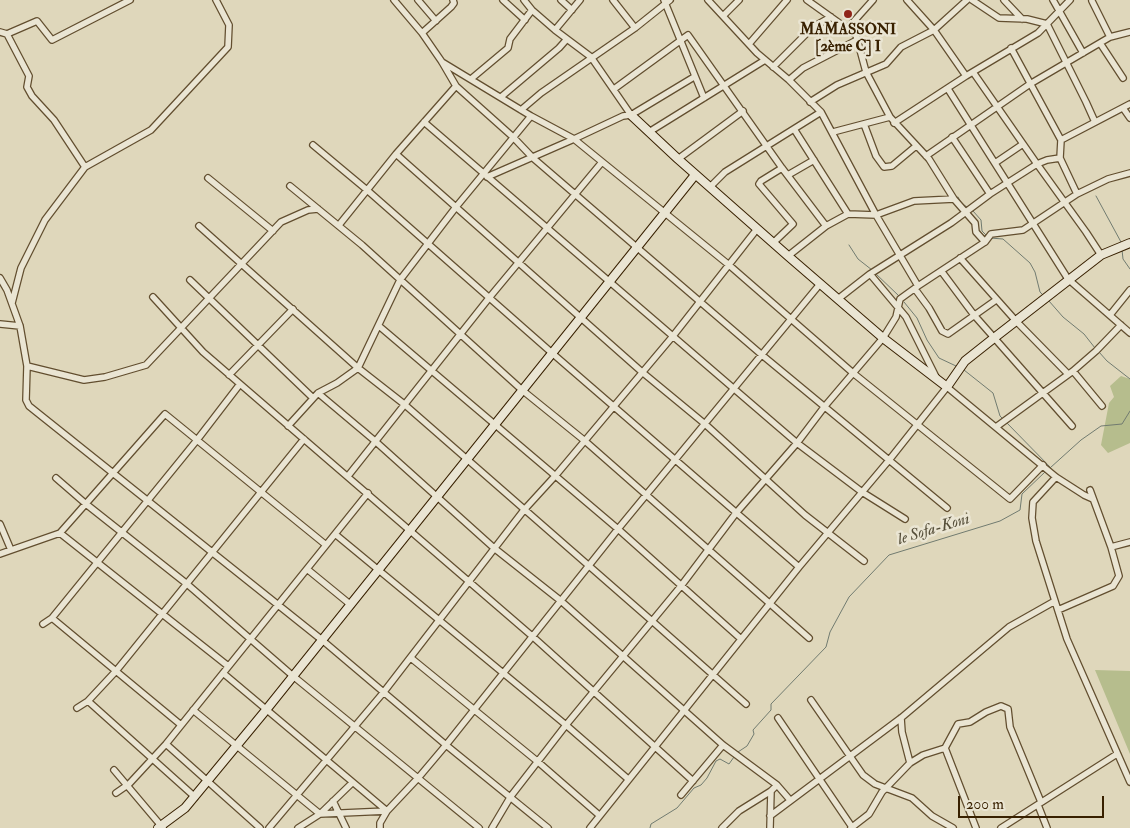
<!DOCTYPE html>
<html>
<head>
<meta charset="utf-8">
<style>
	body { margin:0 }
	#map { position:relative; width:1130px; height:828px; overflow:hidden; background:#dfd7bb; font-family:"IM FELL Double Pica",serif }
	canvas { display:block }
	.scale { position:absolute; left:958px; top:796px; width:146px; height:22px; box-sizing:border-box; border:2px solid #382000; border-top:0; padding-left:6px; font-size:15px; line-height:18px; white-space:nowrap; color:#382000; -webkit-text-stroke:4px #eae5d3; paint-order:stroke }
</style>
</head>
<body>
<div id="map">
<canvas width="1130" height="828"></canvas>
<div class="scale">200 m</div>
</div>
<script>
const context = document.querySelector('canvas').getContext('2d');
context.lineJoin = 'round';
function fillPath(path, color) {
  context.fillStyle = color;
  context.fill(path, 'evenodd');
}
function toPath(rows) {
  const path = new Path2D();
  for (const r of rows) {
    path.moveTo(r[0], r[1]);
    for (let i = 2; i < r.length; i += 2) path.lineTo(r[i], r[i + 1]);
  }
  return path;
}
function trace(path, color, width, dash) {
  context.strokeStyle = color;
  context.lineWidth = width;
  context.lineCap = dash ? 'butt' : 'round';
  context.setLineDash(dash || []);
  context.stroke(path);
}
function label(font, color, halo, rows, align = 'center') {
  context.font = font + ' "IM FELL Double Pica",serif';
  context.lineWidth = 5;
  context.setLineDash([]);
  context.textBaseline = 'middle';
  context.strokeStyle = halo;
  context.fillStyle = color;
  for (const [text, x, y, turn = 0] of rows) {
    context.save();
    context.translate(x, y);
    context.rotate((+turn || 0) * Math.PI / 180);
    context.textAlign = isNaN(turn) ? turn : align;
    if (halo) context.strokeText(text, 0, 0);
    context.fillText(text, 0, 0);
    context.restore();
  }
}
fillPath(toPath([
	[1121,376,1130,379,1130,443,1108,453,1101,445,1109,403,1114,397,1110,386],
	[1095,670,1130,671,1130,754]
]), '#b6bd8d');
trace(toPath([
	[1096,196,1121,242],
	[958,197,961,203,967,207],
	[973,211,981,220,982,231,987,236],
	[990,238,1003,239,1030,263,1035,272,1040,292,1044,296],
	[849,245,858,259,872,270],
	[1122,250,1123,259,1130,269],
	[875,273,899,296],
	[1049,301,1063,317,1084,334,1095,348],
	[904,302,917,318,927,340,939,358,956,366],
	[1099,352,1107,361,1130,379],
	[964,370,993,393,1000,416,1003,419],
	[1006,422,1051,468],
	[1050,468,1081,440,1101,426,1122,424,1130,411],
	[738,752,747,746,754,734,753,730,771,710,771,704,826,647,830,632,849,597,889,555,1000,521,1020,510,1022,494,1045,472],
	[650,828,651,824,677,808,694,788,701,785,707,778,716,761,720,759,729,764,734,757]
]), '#717b70', 1);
const street = toPath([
	[394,0,422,33,442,62,456,86,513,137,533,158,762,355,947,508],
	[418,0,436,21],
	[503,0,525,20],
	[524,0,532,10,555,30,591,57,631,115],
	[561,0,572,10],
	[613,0,635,28],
	[664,0,704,98],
	[708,0,757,53,789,80,821,112,876,215,918,286],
	[907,0,934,30,966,76],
	[972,0,999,18,1027,19,1047,24,1086,102,1095,122],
	[1004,0,1022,19],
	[1053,0,1083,53],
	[1092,1,1110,37],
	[723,16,739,0],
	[847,29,873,0],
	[555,30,580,0],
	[0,32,7,34,37,21,52,40,130,0],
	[422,33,451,7,454,3,453,0],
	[7,34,29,76,27,87,32,96,54,120,85,167],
	[1100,43,1123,78],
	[749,44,787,0],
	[1011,48,1061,140,1060,158,1077,194],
	[442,62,531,116,574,139,729,265,853,373,1010,499,1043,465],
	[773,67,813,27,831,17],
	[973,72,1037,164,1086,232,1101,255],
	[471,79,508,48,510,39,532,10],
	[789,80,803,68,857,40],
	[614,89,688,35,782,168,826,226],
	[948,89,1068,279,1130,333],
	[501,97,559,48,567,39],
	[810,102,837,85,886,64,901,47,934,30,967,0],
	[1123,108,1130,118],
	[521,110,541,93,635,28,670,0],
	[424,122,797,443,862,492,905,519],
	[894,123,966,76,1038,33,1070,0],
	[864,124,876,156,884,167,892,166,916,146],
	[794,129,848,214],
	[649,132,765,60],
	[833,132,890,117],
	[952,137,990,194],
	[1061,140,1130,104],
	[313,145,367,190,552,353,799,567],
	[396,154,642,372,705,424,805,515,864,561],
	[926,156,1030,84,1110,37,1130,32],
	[678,159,743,111],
	[995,163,1023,144],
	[788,175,814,160],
	[487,177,574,139,623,116,631,115,694,77],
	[208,178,273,231],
	[290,186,362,245,522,390,585,441,809,638],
	[710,187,725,172,821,112],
	[339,225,396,154,456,86],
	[199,226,358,368,404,404,652,621,746,704],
	[985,242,991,234,1023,230,1077,194,1108,179,1130,173],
	[773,243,793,224,759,184,761,181,782,168],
	[788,256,826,226,848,214,876,215,914,201,954,199],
	[960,258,1016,321,1068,374],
	[942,272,974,315,1072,426],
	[870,274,906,317,937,379],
	[0,278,7,290,20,326,27,366,26,400,29,406,322,640,446,745,548,828],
	[190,280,313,398],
	[915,289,929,308,942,331,948,334,996,300],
	[153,297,203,352,532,636,693,781],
	[838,299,870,274,951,223,990,194,1037,164,1047,160,1060,158],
	[12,303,21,268,45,220,85,167,151,130,228,47,229,25,216,0],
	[1110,315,1130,290],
	[0,324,20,326],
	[379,326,618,529,741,639],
	[27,366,84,380,105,377,146,365,281,222,308,210,318,209],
	[1073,371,1102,406],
	[229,375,293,309],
	[318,393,375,441,494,548,561,601,723,745,777,785,790,800],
	[288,426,318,393,337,383,358,368,400,280,456,207,531,116],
	[996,427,1073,371,1096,351,1121,325],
	[348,476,489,298,602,162],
	[1056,477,1033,502,1032,518,1036,541,1067,639,1130,782],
	[56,478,86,504,187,584,293,676,479,828],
	[0,524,11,550],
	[60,533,228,666],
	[335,534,566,725,628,779],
	[1111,547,1130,542],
	[0,554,60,533,165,414,326,545],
	[307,569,351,605],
	[1058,610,1113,586,1119,576,1111,547,1090,490],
	[52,618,181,725],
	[43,624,52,618,197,440,240,384],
	[411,658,537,761,599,815],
	[223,673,387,811,380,823,380,828],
	[811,700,863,775,875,784,912,798,932,816,953,828],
	[88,701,195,797],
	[77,708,88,701,116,671,304,439],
	[193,710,320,814,387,811,419,777,446,745,618,529,820,284],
	[778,718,852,827],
	[901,718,902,732,910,763],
	[166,744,260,828],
	[945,748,976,828],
	[114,770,163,828],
	[116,793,129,784,166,744,368,493],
	[681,795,723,745],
	[333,801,346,828],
	[1038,805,1047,828],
	[770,816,901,718,1009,627,1055,601],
	[269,828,383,693,524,510,556,475,673,336,757,229],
	[298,828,320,814,352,783],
	[492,828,511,796,566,725,681,586,736,513,797,443,825,406,883,338,896,317,900,299,918,286,985,242,976,232,975,223,954,199,929,159,890,117,866,72,856,35,807,0],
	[590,828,799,567,890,459,947,387,1056,477,1084,495,1093,499],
	[722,828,739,811,771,791,777,785],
	[770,828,771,791],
	[851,828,869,814,882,792,910,763,923,755,945,748,958,724,970,722,986,712,1001,706,1008,709,1010,727,1041,802],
	[1001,828,1117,754]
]);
const secondary = toPath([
	[631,115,678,159,788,256,883,338,947,387,965,361,994,338,1101,255,1130,243],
	[158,828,185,808,266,710,695,175]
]);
trace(street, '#624e2f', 8);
trace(secondary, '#382000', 10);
trace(street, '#eae5d3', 5.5);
trace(secondary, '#eae5d3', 8);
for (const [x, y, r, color] of [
	[848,14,5,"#8f2418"]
]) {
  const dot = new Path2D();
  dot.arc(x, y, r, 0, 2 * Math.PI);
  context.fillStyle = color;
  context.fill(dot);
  trace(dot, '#eae5d3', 2);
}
label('bold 15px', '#382000', '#eae5d3', [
	["MAMASSONI",848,31],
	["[2ème C] I",848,48]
]);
label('italic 16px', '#544d38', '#eae5d3', [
	["le Sofa-Koni",934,530,-17]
]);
</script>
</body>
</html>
